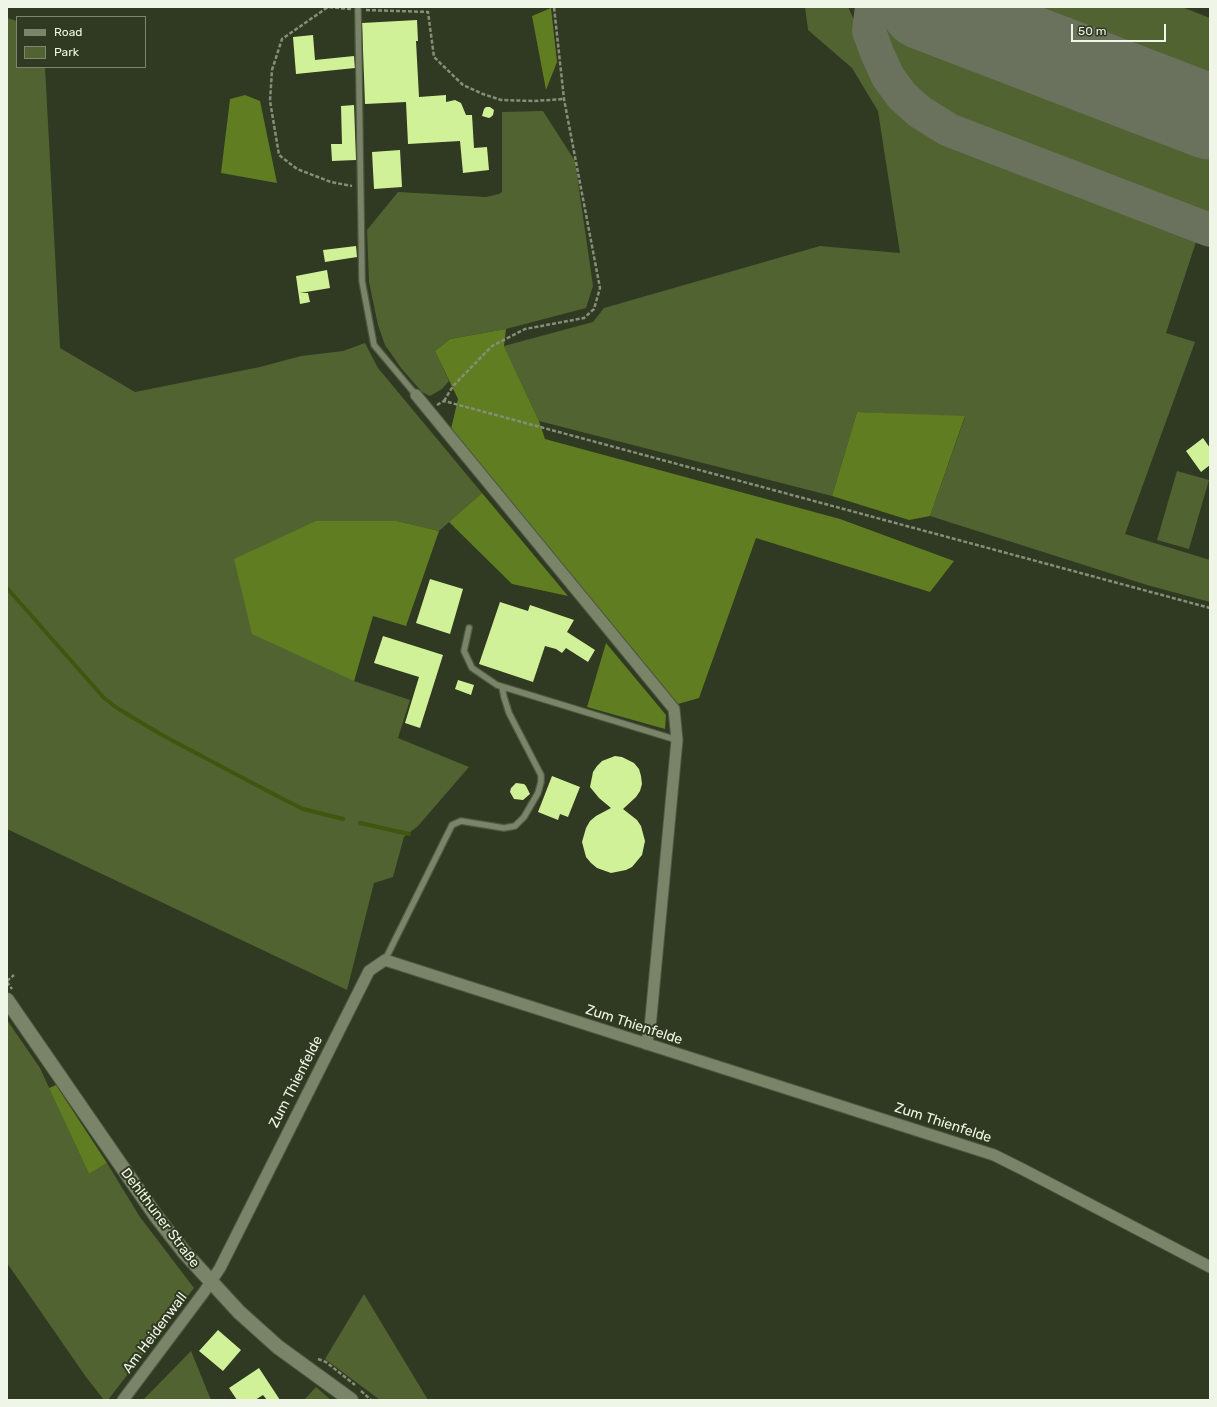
<!DOCTYPE html>
<html>
<head>
<meta charset="utf-8">
<style>
	body { margin:0 }
	#map { position:relative; width:1217px; height:1407px; overflow:hidden; background:#303921; font-family:Rubik,sans-serif }
	canvas { display:block }
	.frame { position:absolute; inset:0; border:8px solid #f0f6e7; pointer-events:none }
	.legend { position:absolute; left:16px; top:16px; width:130px; height:52px; box-sizing:border-box; background:#303921; border:1px solid #7d8570; margin:0; padding:5px 7px; list-style:none; font-size:12px; color:#f0f6e7 }
	.legend li { display:flex; align-items:center; gap:8px; height:20px }
	.legend b { width:20px; border:1px solid #7d8570 }
	.scale { position:absolute; left:1071px; top:24px; width:95px; height:18px; box-sizing:border-box; border:2px solid #f0f6e7; border-top:0; padding-left:5px; font-size:12px; line-height:14px; white-space:nowrap; color:#f0f6e7; -webkit-text-stroke:3px #303921; paint-order:stroke }
</style>
</head>
<body>
<div id="map">
<canvas width="1217" height="1407"></canvas>
<div class="frame"></div>
<ul class="legend">
<li><b style="height:5px;background:#798469"></b>Road</li>
<li><b style="height:11px;background:#516331"></b>Park</li>
</ul>
<div class="scale">50 m</div>
</div>
<script>
const context = document.querySelector('canvas').getContext('2d');
context.lineJoin = 'round';
function fillPath(path, color) {
  context.fillStyle = color;
  context.fill(path, 'evenodd');
}
function toPath(rows) {
  const path = new Path2D();
  for (const r of rows) {
    path.moveTo(r[0], r[1]);
    for (let i = 2; i < r.length; i += 2) path.lineTo(r[i], r[i + 1]);
  }
  return path;
}
function trace(path, color, width, dash) {
  context.strokeStyle = color;
  context.lineWidth = width;
  context.lineCap = dash ? 'butt' : 'round';
  context.setLineDash(dash || []);
  context.stroke(path);
}
function label(font, color, halo, rows, align = 'center') {
  context.font = font + ' Rubik,sans-serif';
  context.lineWidth = 4;
  context.setLineDash([]);
  context.textBaseline = 'middle';
  context.strokeStyle = halo;
  context.fillStyle = color;
  for (const [text, x, y, turn = 0] of rows) {
    context.save();
    context.translate(x, y);
    context.rotate((+turn || 0) * Math.PI / 180);
    context.textAlign = isNaN(turn) ? turn : align;
    if (halo) context.strokeText(text, 0, 0);
    context.fillText(text, 0, 0);
    context.restore();
  }
}
fillPath(toPath([
	[805,7,848,7,879,74,891,92,905,107,922,123,939,133,1199,233,1166,333,1195,342,1125,534,1210,560,1210,602,1147,585,930,516,965,417,857,412,832,496,539,421,504,346,593,322,604,308,820,246,900,253,878,111,852,68,808,30],
	[980,7,1182,7,1210,18,1210,95],
	[7,18,17,21,17,67,45,67,60,348,135,392,260,367,301,356,343,351,365,343,378,368,482,493,439,531,397,521,354,681,410,700,398,738,469,767,418,826,404,837,393,877,374,883,347,990,7,829],
	[894,19,1210,140,1210,221,948,120,923,103,899,80,877,37,879,26,885,21],
	[543,111,575,161,593,286,586,308,506,329,450,339,435,351,449,381,442,389,430,396,422,392,401,368,385,345,378,325,369,282,367,230,398,192,486,197,499,194,502,192,502,112],
	[1177,471,1209,480,1189,549,1157,540],
	[7,1020,40,1068,89,1174,107,1163,140,1217,194,1288,108,1400,104,1400,86,1377,7,1263],
	[364,1294,428,1400,380,1400,325,1359],
	[191,1351,211,1400,143,1400],
	[316,1387,331,1400,304,1400]
]), '#516331');
fillPath(toPath([
	[551,8,557,62,546,90,532,16],
	[245,95,260,101,277,183,221,173,230,99],
	[506,329,504,346,539,421,545,439,840,519,954,561,930,592,756,538,699,698,678,704,451,429,458,399,435,351,450,339],
	[857,412,965,416,930,516,909,520,832,496],
	[482,493,568,596,512,584,449,522],
	[316,521,397,521,439,531,406,626,373,616,354,681,252,634,234,559],
	[606,643,666,715,665,729,587,707],
	[56,1085,107,1163,89,1174,49,1088]
]), '#607d21');
trace(toPath([
	[7,588,104,698,117,708,162,735,277,796,303,809,343,819],
	[360,823,409,834]
]), '#40550e', 4);
trace(toPath([
	[872,7,869,31,877,53,888,77,902,96,920,112,949,130,1210,230]
]), '#6a725d', 34);
trace(toPath([
	[923,7,1210,117]
]), '#6a725d', 85);
fillPath(toPath([
	[417,20,418,41,416,41,419,97,446,95,446,102,455,100,461,103,466,115,472,115,474,148,487,147,489,170,463,173,460,141,408,144,406,102,365,104,362,23],
	[313,35,315,60,354,56,355,68,296,74,293,37],
	[354,105,356,160,332,161,331,144,342,144,341,106],
	[486,107,490,107,494,110,493,115,491,117,489,118,482,116,484,109],
	[400,150,402,187,374,189,372,152],
	[356,246,357,257,325,262,323,250],
	[327,270,330,288,300,293,308,293,310,302,300,304,296,276],
	[1203,438,1210,448,1210,465,1201,472,1186,451],
	[430,579,463,589,450,634,416,623],
	[500,602,528,611,530,605,574,620,567,632,595,650,588,662,566,648,562,653,556,649,545,646,533,682,479,664],
	[383,636,443,655,420,728,405,723,419,677,374,663],
	[458,680,474,685,471,695,455,689],
	[615,756,622,757,634,763,639,769,641,776,642,784,640,791,636,797,623,809,637,820,641,826,645,841,642,855,632,867,626,870,611,873,597,868,591,863,586,857,582,842,586,828,590,821,596,816,611,808,599,798,590,787,593,772,597,766,602,761],
	[552,776,580,787,568,817,560,814,558,820,538,812],
	[516,783,524,784,526,786,530,794,523,800,514,799,510,792,511,788],
	[218,1330,241,1350,223,1371,199,1351],
	[259,1368,280,1400,267,1400,263,1395,255,1400,237,1400,229,1388]
]), '#d0f197');
const service = toPath([
	[358,10,362,281,374,345,416,395],
	[469,628,464,651,472,668,497,685,677,740],
	[385,960,452,825,461,821,504,828,515,826,524,817,538,793,541,782,541,775,509,713,504,697,502,687]
]);
const minor = toPath([
	[416,395,674,709,677,740,650,1028,646,1044],
	[123,1400,204,1292,220,1268,369,971,385,960,994,1155,1024,1170,1210,1267]
]);
const tertiary = toPath([
	[7,1000,156,1216,184,1252,239,1312,278,1347,351,1400]
]);
trace(service, '#505842', 8);
trace(minor, '#505842', 13);
trace(tertiary, '#505842', 16);
trace(toPath([
	[351,9,328,7,282,39,272,70,270,101,279,155,297,169,331,182,352,186],
	[366,10,428,12,434,57,463,85,483,94,501,100,534,101,564,99],
	[444,401,453,386,492,346,525,329,584,318,594,309,600,288,564,99,554,7],
	[437,405,444,401,1210,608],
	[7,981,14,975],
	[7,982,12,989],
	[318,1359,326,1362,355,1385],
	[361,1391,371,1400]
]), '#868e7a', 2.5, [4, 2]);
trace(service, '#798469', 5.5);
trace(minor, '#798469', 11);
trace(tertiary, '#798469', 14);
label('14px', '#f0f6e7', '#303921', [
	["Zum Thienfelde",634,1025,18],
	["Zum Thienfelde",296,1082,-63],
	["Zum Thienfelde",943,1123,18],
	["Dehlthuner Straße",160,1218,53],
	["Am Heidenwall",155,1333,-53]
]);
</script>
</body>
</html>
